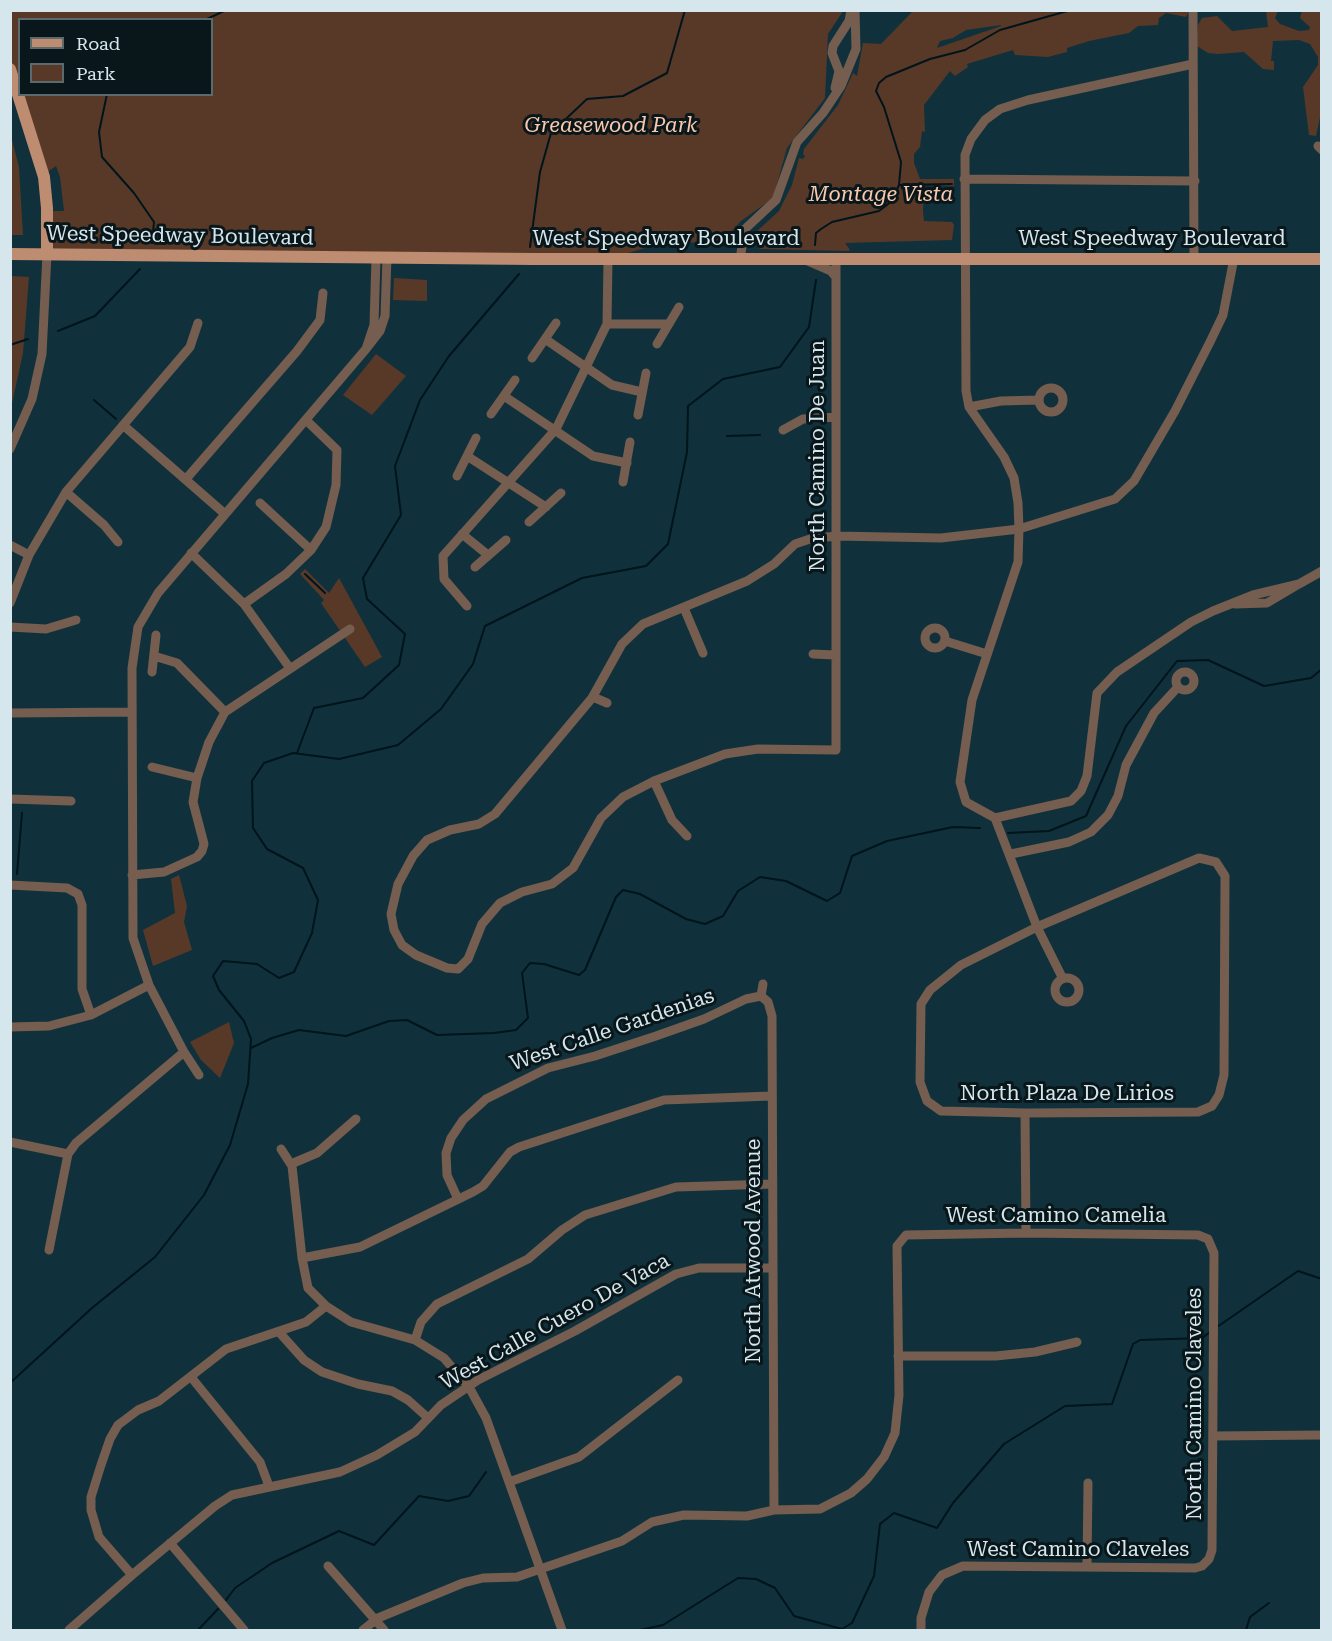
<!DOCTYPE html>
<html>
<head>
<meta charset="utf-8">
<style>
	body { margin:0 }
	#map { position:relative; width:1332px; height:1641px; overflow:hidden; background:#10313b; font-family:"Roboto Serif",serif }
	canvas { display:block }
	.frame { position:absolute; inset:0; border:12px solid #d5e7ed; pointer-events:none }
	.legend { position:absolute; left:18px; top:18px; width:195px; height:78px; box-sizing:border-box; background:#09171b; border:2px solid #5b6a6f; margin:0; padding:8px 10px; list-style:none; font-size:18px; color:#d5e7ed }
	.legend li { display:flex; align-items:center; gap:12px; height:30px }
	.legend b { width:30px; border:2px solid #5b6a6f }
</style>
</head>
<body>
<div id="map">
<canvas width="1332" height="1641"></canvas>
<div class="frame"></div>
<ul class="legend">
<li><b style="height:8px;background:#be8c70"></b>Road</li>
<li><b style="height:16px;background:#583928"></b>Park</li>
</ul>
</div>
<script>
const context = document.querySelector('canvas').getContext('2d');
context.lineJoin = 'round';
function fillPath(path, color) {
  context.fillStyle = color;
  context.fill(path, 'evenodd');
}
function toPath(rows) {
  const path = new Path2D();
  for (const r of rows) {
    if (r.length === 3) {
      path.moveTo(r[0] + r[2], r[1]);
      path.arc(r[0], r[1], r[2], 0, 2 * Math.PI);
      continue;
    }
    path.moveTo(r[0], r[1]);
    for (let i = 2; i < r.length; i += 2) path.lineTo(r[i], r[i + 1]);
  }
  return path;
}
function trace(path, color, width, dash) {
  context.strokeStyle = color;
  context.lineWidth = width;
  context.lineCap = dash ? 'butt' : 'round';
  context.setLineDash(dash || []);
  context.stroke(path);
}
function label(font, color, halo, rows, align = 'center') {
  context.font = font + ' "Roboto Serif",serif';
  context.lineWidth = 6;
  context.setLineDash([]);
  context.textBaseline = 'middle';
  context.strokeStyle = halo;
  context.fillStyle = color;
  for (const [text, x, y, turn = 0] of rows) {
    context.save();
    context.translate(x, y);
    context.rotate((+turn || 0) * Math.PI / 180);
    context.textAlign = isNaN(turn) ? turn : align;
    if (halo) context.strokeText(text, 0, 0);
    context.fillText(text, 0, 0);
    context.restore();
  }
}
fillPath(toPath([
	[10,11,843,11,828,34,825,98,787,148,773,198,741,221,721,243,665,242,608,259,47,249,45,211,64,211,60,177,56,166,43,175,11,84],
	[20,20,212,20,212,94,20,94],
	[913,11,1189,11,1186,17,1166,13,1159,18,1158,25,1138,26,1129,33,1089,41,1067,48,1067,52,1048,57,1015,55,1013,50,967,64,968,67,955,76,950,71,924,105,925,132,922,131,920,147,914,154,914,163,920,179,954,179,954,186,924,185,923,211,924,221,952,222,954,225,952,240,845,243,850,250,848,251,760,249,753,240,755,233,779,211,792,185,799,158,803,159,805,156,803,154,804,149,838,105,853,73,857,76,863,43,881,44],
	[1001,25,1001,26,937,48,940,41,953,38,966,30],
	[1266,11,1278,11,1275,18,1280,24,1299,31,1309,30,1310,27,1300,18,1302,11,1321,11,1322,108,1316,136,1309,135,1303,87,1318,65,1318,57,1310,44,1299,40,1273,41,1271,61,1274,61,1274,70,1263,69,1244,52,1218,54,1208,53,1197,46,1198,25,1202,18,1217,16,1232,31,1268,27],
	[10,132,19,167,23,235,11,235],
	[11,276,29,277,23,353,11,408],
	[394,278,427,280,427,301,393,300],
	[376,354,406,376,372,415,343,395],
	[305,569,329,593,339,578,382,657,365,667,321,603,324,600,300,574],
	[179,875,187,906,184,922,192,950,153,966,143,930,175,913,171,879],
	[229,1022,234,1043,220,1078,201,1060,190,1042]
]), '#583928');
trace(toPath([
	[205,20,226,10],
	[107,94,99,132,102,157,134,193,154,222,152,243],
	[899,185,952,184],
	[815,245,816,233,821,229,832,222,879,211,892,201,899,185,901,162,884,107,876,91,879,83,886,77,930,59,965,50,1000,30,1071,10],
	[530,247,540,172,551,133,587,99,623,96,667,73,685,10],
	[58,331,95,316,140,269],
	[10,345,28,339],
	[94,400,116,419],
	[727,436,760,435],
	[305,574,325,593],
	[297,753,314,708,363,698,399,665,405,634,367,599,363,578,401,515,395,466,420,400,449,356,519,274],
	[1008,833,1049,831,1086,816,1126,726,1177,661,1208,660,1264,686,1311,678,1322,669],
	[17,874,22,813],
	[251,1048,272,1038,299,1030,346,1036,389,1021,407,1020,437,1035,494,1033,516,1030,528,1018,522,973,530,963,544,964,579,975,585,970,616,897,623,890,640,894,686,919,705,924,723,916,738,891,760,877,786,881,827,901,840,893,852,856,887,841,953,827,980,828],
	[1217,1327,1298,1271,1322,1279],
	[10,1383,92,1308,155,1257,204,1195,230,1145,248,1084,251,1039,244,1021,219,990,213,976,223,961,257,964,279,978,294,972,312,933,318,900,303,868,267,849,253,828,252,781,264,763,293,753,339,759,398,745,441,709,473,664,485,626,582,578,646,566,668,544,687,452,688,406,723,379,780,367,809,327,816,280],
	[226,1600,235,1588,272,1563,339,1531,374,1545,419,1496,448,1501,469,1496,486,1472],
	[198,1630,218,1609],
	[640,1630,663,1625,738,1578,756,1579,775,1588,794,1616,842,1629,852,1623,874,1576,880,1524,894,1513,937,1528,953,1503,1004,1444,1065,1406,1112,1404,1133,1344,1140,1340,1202,1338,1210,1332],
	[1246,1630,1250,1617,1269,1603]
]), '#00141b', 2);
trace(toPath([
	[1193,10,1194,258],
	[835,88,839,71,832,53,833,46,849,21,851,10],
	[1318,146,1322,150],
	[964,179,1195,181],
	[376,258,374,325,366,349,380,331,385,316,387,257],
	[740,259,745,229,776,200,797,142,823,113,841,86,856,49,855,10],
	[808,261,831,271,836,277],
	[607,324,669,324],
	[545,339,612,385,642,392],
	[657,344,679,307],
	[532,358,556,323],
	[1051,400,12],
	[504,396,593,456,627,463],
	[969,407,1001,401,1038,400],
	[491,414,515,380],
	[638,415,646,373],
	[123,425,225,514],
	[783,430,803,419,836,417],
	[10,449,32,399,42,354,47,254],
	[467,456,546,507],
	[457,476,476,438],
	[186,479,297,351,320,320,323,293],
	[623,482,630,442],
	[66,492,104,525,118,542],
	[260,503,311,550],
	[529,522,561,493],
	[462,534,488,555],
	[10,545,29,555],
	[191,553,244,604,289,667],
	[475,567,506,540],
	[1299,584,1322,571],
	[10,603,29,555,66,492,190,347,198,323],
	[244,604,286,574,311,550,326,527,336,485,337,450,306,420],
	[467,606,444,579,443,556,556,429,607,324,608,259],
	[684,608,703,653],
	[10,627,46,629,76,620],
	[935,638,10],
	[945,641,987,654],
	[813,654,835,655],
	[154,656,177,663,225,712],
	[1185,681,9],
	[152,672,156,635],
	[593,697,607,703],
	[10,713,132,712],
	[152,767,197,778],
	[654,781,672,820,687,836],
	[10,799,71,801],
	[995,818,1071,801,1081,791,1087,776,1097,693,1117,672,1191,622,1213,611,1253,595,1299,584,1267,603,1235,604],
	[202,851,204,844,193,802,197,778,209,742,225,712,350,629],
	[1011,854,1069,842,1091,832,1108,815,1118,796,1126,765,1154,713,1178,687],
	[1199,858,1216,862,1225,876,1224,1075,1219,1095,1212,1106,1198,1112,1025,1113,941,1111,927,1101,920,1082,921,1004,930,990,961,965,1037,927,1199,858],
	[132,875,164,872,197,857,202,851],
	[10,885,67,888,78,894],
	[78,894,82,905,82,989,91,1015],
	[458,969,447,968,416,955,402,945,394,930,391,914,398,884,413,856,427,840,450,830,479,824,495,814,592,698,622,644,643,624,747,581,774,564,795,544,810,539,836,536,941,538,1019,529,1115,499,1134,481,1175,411,1210,342,1223,315,1234,258],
	[458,969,468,959,482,924,500,903,522,892,552,884,573,868,601,818,623,797,654,781,725,754,758,749,836,750,836,258],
	[1067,990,12],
	[1063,979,1037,927,995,818,966,802,960,782,972,700,1018,562,1019,529,1018,503,1014,478,1004,457,969,407,966,391,965,155,971,139,985,120,1000,109,1028,100,1193,64],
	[761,996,768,1002,772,1016,774,1510],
	[761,996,763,984],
	[10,1027,49,1026,91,1015,149,985],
	[199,1075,184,1052,149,985,133,938,132,668,138,627,158,593,366,349],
	[1025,1113,1026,1233],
	[10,1142,68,1154],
	[281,1149,292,1166,302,1258,308,1288,326,1306,351,1322,415,1340,444,1358,469,1387,486,1418,562,1630],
	[291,1164,317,1153,356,1119],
	[458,1199,447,1175,446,1153,451,1138,463,1120,486,1099,548,1068,595,1056,656,1036,704,1019,746,999,761,996],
	[49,1250,68,1154,76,1143,184,1052],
	[302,1258,360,1247,473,1192,483,1186,510,1152,519,1147,664,1100,771,1096],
	[279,1332,304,1360,322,1372,358,1384,392,1391,408,1400,427,1417],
	[415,1340,421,1322,437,1304,528,1259,562,1230,585,1215,676,1187,772,1184],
	[898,1356,996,1356,1035,1352,1077,1342],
	[191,1377,260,1462,269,1486],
	[1213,1436,1322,1435],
	[509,1482,579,1457,678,1380],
	[170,1543,244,1630],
	[328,1566,384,1630],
	[1087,1566,1088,1483],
	[132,1575,99,1537,91,1510,91,1497,101,1465,110,1439,118,1425,138,1410,159,1401,226,1349,306,1322,326,1306],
	[69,1630,132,1575,215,1506,232,1495,340,1472,377,1455,415,1432,441,1405,478,1380,575,1331,676,1274,699,1268,772,1268],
	[363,1630,378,1618,463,1583,483,1578,517,1577,622,1541,652,1522,684,1515,747,1516,774,1510,820,1509,851,1493,867,1479,884,1457,895,1433,899,1395,897,1246,906,1235,1026,1233,1198,1235,1208,1239,1214,1253,1212,1550,1209,1559,1202,1566,1195,1568,963,1566,942,1575,929,1592,921,1618,921,1630]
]), '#755d4f', 9);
trace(toPath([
	[10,69,44,177,47,208,47,254],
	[10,254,533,259,1322,259]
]), '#be8c70', 12);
label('italic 21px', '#fbc8ac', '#09171b', [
	["Greasewood Park",611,126],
	["Montage Vista",881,195]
]);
label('21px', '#d5e7ed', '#09171b', [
	["West Speedway Boulevard",180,236,1],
	["West Speedway Boulevard",666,239],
	["West Speedway Boulevard",1152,239],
	["North Camino De Juan",818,456,-90],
	["West Calle Gardenias",612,1030,-19],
	["North Plaza De Lirios",1067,1094],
	["West Camino Camelia",1056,1216],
	["North Atwood Avenue",754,1251,-90],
	["West Calle Cuero De Vaca",555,1322,-29],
	["North Camino Claveles",1195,1404,-90],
	["West Camino Claveles",1078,1550]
]);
</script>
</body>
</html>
